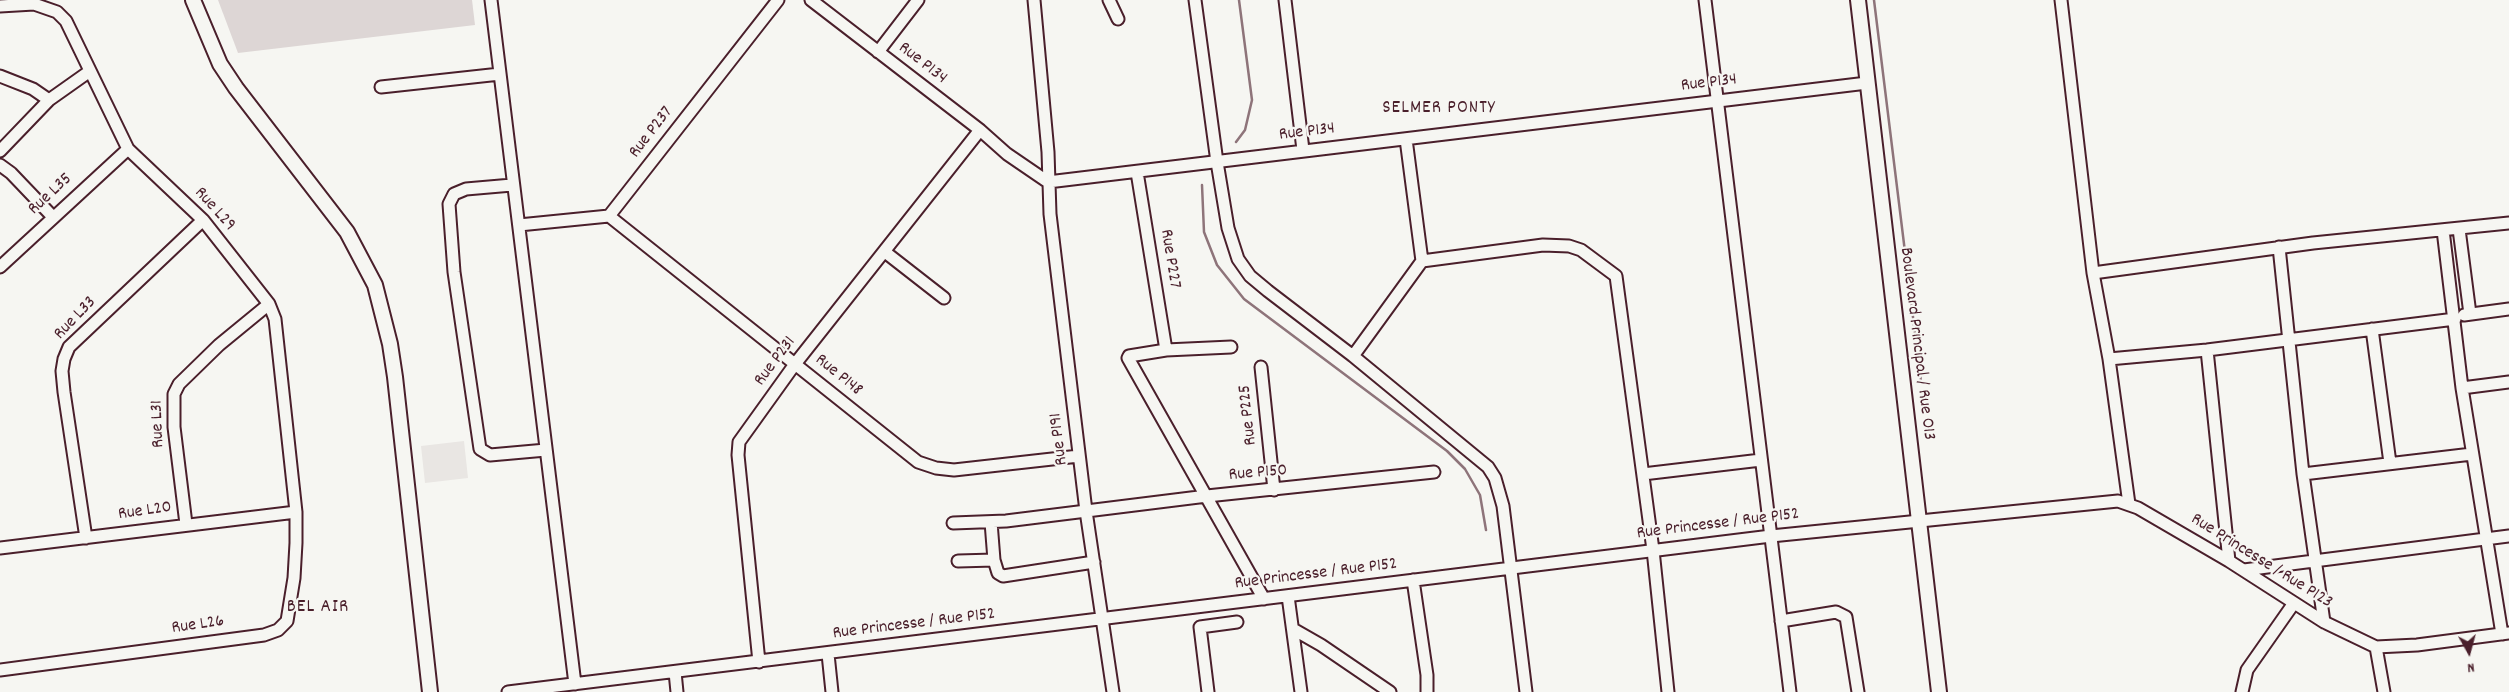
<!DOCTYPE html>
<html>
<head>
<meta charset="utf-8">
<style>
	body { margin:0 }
	#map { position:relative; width:2509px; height:692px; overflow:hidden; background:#f6f6f2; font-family:Dekko,sans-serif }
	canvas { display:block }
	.north { position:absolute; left:2444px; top:627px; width:50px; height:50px; -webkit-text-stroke:4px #f6f6f2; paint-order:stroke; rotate:173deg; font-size:14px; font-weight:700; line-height:20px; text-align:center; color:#4a1f2b }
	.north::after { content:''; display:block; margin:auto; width:18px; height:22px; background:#4a1f2b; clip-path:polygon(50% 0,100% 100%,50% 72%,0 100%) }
</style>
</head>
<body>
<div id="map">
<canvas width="2509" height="692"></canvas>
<div class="north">N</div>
</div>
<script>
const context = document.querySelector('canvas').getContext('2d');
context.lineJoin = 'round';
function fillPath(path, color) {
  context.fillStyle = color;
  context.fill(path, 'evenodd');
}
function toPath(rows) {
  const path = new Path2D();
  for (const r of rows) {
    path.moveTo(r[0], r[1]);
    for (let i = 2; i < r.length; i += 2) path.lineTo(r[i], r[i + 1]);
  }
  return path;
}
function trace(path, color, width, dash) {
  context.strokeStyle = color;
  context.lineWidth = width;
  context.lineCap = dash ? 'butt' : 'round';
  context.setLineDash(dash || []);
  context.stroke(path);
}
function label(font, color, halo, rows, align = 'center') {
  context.font = font + ' Dekko,sans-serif';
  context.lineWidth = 4.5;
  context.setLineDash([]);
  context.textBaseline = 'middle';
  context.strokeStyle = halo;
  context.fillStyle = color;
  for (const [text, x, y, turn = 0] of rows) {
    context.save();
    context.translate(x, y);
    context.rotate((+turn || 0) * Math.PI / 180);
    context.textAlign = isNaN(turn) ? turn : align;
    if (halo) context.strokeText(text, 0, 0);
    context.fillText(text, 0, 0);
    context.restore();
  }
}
fillPath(toPath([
	[464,441,468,478,425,483,421,446]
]), '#e9e6e3');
fillPath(toPath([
	[218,0,472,0,475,25,238,53]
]), '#ddd6d5');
trace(toPath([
	[1874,0,1921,382],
	[1236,142,1245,130,1252,100,1239,0],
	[1202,185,1204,232,1217,265,1244,299,1447,451,1465,469,1480,495,1486,530]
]), '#8e747a', 2.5);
const minor = toPath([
	[491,0,575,684],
	[811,0,980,130,1007,154,1048,182,1867,83],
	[1034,0,1048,152,1050,214,1086,511,1113,692],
	[1109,0,1118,19],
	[1195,0,1217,162,1228,228,1238,259,1250,276,1268,291,1353,356,1488,467,1495,478,1503,506,1526,692],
	[1285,0,1303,150],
	[1705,0,1790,692],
	[2061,0,2093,273,2109,359,2129,504],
	[0,6,34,4,57,12,66,21,128,149,203,220,269,304,275,319,296,512,296,543,294,578,287,621,278,630,264,635,0,670],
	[878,52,918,0],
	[0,76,33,89,49,100],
	[381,87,500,74],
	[1406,139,1422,261],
	[0,151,49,100,90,71],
	[0,165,11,173,53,217],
	[1137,172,1166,350],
	[512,185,466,189,454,194,449,204,454,272,480,449,490,455,546,450],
	[609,216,918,462,936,468,954,470,1079,456],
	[519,225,609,216,778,0],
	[2459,229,2470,314],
	[2443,230,2462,388,2502,634],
	[2279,247,2303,474,2324,622],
	[885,252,944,298],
	[0,267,128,149],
	[2093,273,2313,243,2509,223],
	[2464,315,2509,309],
	[2372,329,2390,463],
	[1231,347,1166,350,1129,356,1128,358,1264,599],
	[2207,350,2229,561],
	[1353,356,1422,261,1543,245,1569,246,1581,250,1616,276,1653,550,1668,692],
	[2109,359,2207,350,2455,319],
	[1261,367,1274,490],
	[2462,388,2509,382],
	[1643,474,1761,460],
	[2303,474,2472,454],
	[991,522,994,560,998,573,1003,576,1094,562],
	[953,523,1006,521,1207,496,1434,472],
	[186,524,174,427,174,394,179,384,219,345,269,304],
	[86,538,64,392,62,371,64,359,69,347,203,220],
	[0,548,296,512],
	[958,561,994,560],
	[2244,570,2509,536],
	[1413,580,1427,675,1427,692],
	[1288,596,1301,692],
	[1781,621,1836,612,1846,617,1858,692],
	[1293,629,1321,645,1390,692],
	[2376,647,2384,692],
	[828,654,832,692],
	[759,662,738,455,739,442,795,364,980,130],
	[675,672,677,692],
	[508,692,1771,536,2118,501,2138,508,2229,561,2324,622,2376,647,2417,645,2509,633],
	[1208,692,1200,627,1237,622],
	[2242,692,2247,670,2294,603]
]);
const major = toPath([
	[193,0,220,64,236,88,347,232,375,285,390,344,395,377,430,692],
	[1858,0,1939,692]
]);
trace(minor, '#4a1f2b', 15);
trace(major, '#4a1f2b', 18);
trace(minor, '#f6f6f2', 11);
trace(major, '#f6f6f2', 14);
label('18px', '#4a1f2b', '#f6f6f2', [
	["Rue P134",922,64,38],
	["Rue P134",1709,84,-7],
	["Rue P237",652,133,-52],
	["Rue P134",1307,133,-7],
	["Rue L35",51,195,-43],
	["Rue L29",214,210,48],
	["Rue P227",1169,259,81],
	["Rue L33",76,319,-46],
	["Boulevard Principal / Rue O13",1916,344,83],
	["Rue P231",776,362,-53],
	["Rue P148",838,376,39],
	["Rue P225",1249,415,-96],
	["Rue L31",159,424,-92],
	["Rue P191",1060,439,-97],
	["Rue P150",1258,474,-5],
	["Rue L20",145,512,-8],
	["Rue Princesse / Rue P152",1718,525,-7],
	["Rue Princesse / Rue P123",2261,562,32],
	["Rue Princesse / Rue P152",1316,575,-7],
	["Rue Princesse / Rue P152",914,625,-7],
	["Rue L26",198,626,-8]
]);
context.letterSpacing = '1px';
label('19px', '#4a1f2b', '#f6f6f2', [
	["SELMER PONTY",1439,109],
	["BEL AIR",318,608]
]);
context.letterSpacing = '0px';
</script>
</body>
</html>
